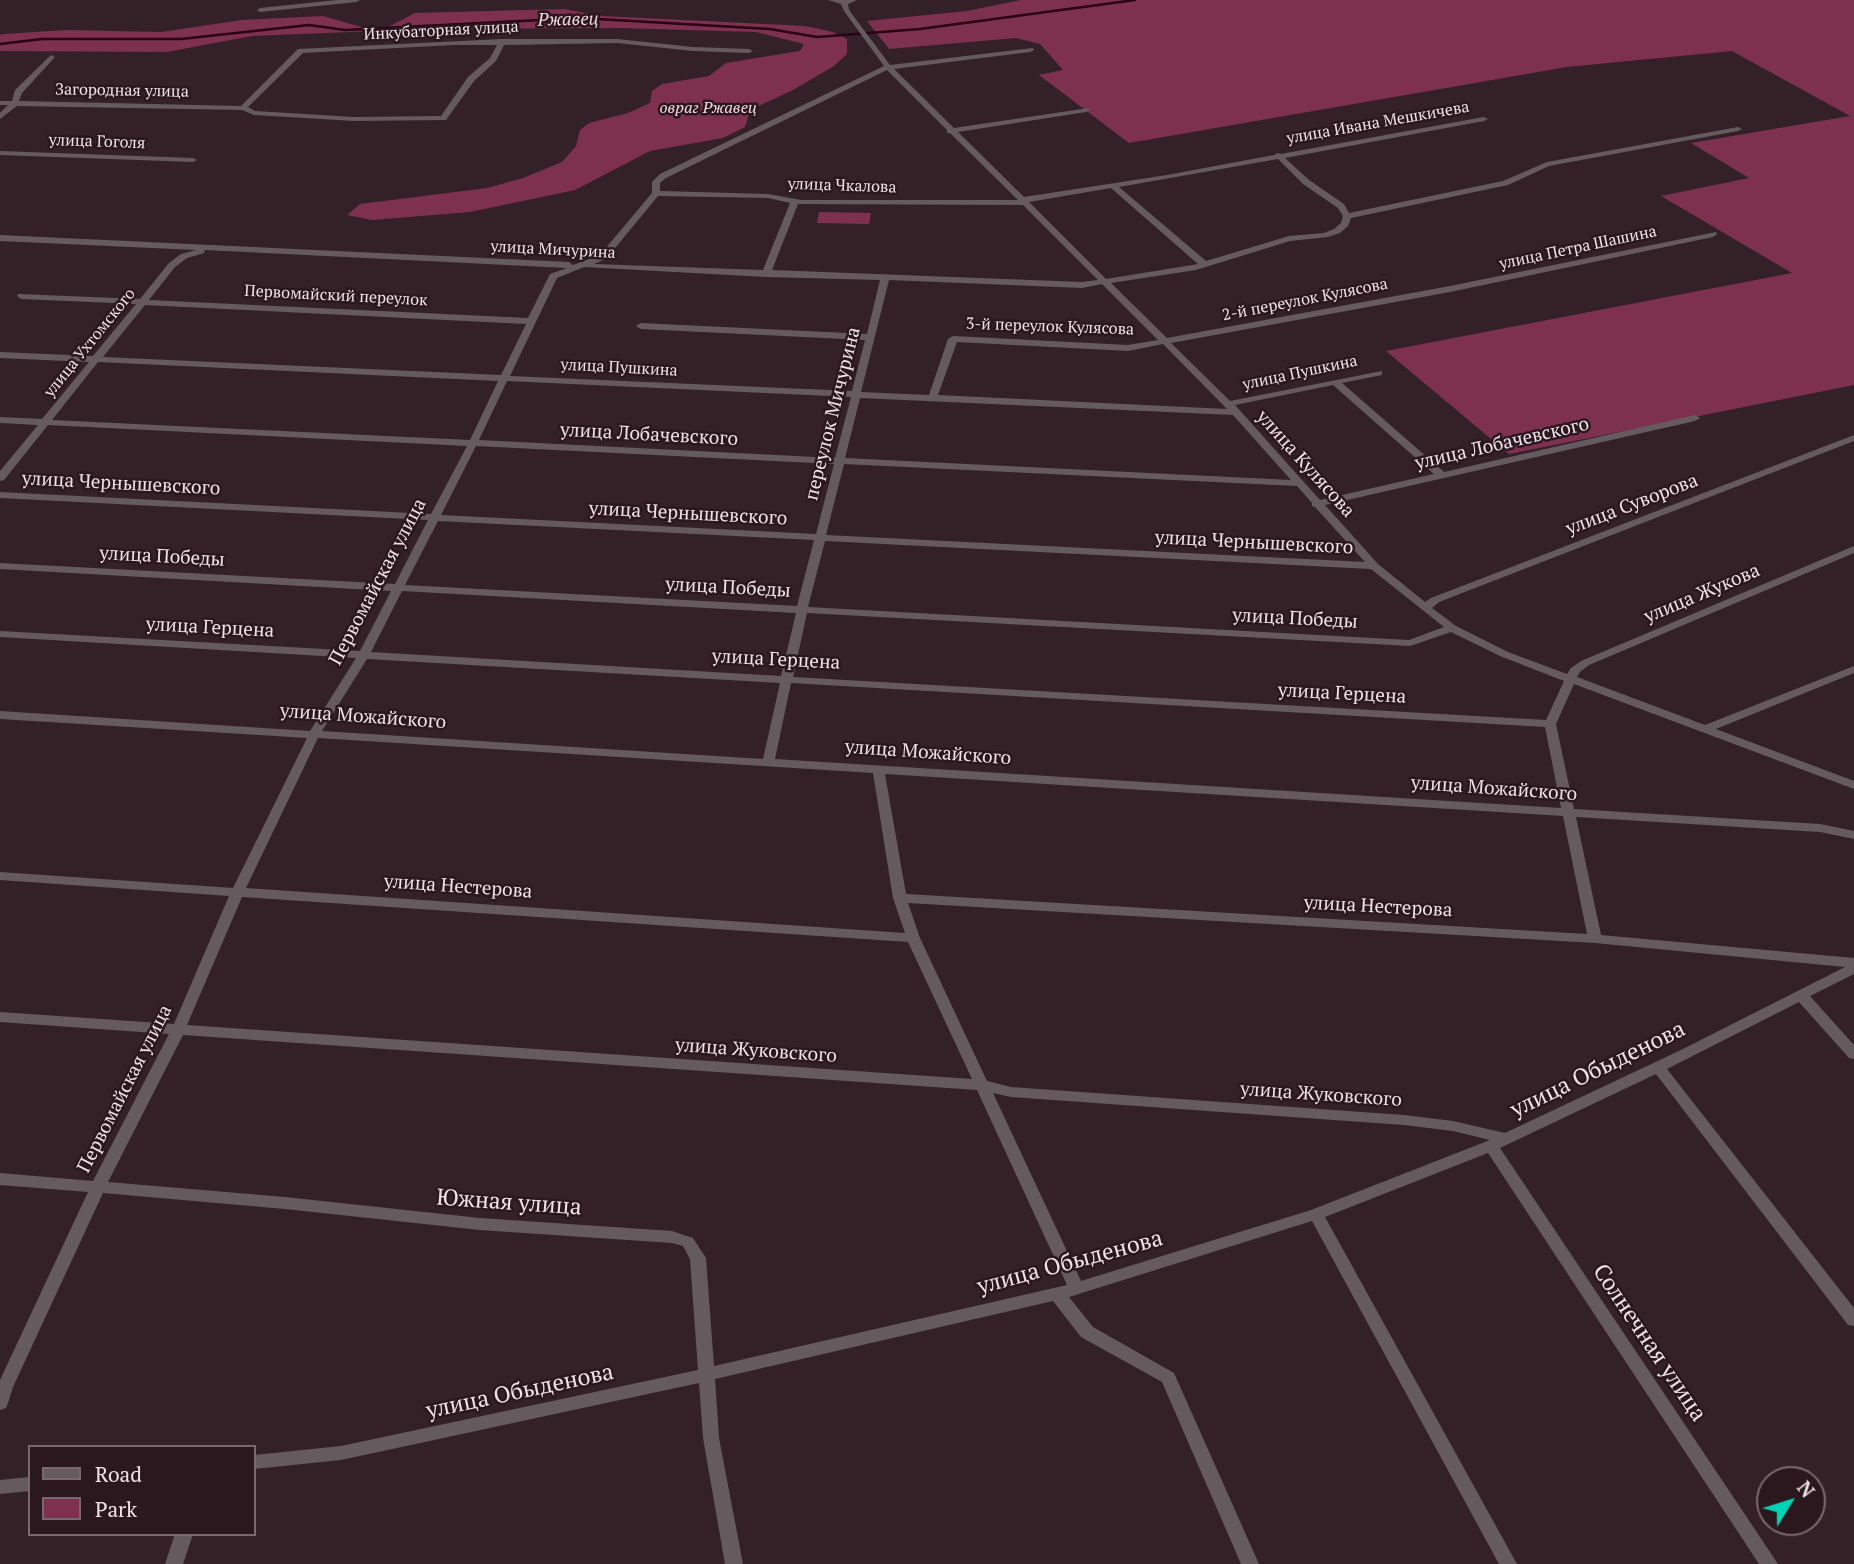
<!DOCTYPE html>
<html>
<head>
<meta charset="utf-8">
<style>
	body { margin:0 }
	#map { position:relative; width:1854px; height:1564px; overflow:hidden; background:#342128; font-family:"PT Serif",serif }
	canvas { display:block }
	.legend { position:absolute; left:28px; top:1445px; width:228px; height:91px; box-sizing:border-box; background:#2a181e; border:2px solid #79696e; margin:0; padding:9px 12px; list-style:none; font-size:21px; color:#efe2e6 }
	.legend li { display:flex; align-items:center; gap:14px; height:35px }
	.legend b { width:35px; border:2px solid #79696e }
	.north { position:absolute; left:1756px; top:1466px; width:70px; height:70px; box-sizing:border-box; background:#2a181e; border:2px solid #79696e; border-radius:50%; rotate:52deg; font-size:19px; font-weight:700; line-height:28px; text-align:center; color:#efe2e6 }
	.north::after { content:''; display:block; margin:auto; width:24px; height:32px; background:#00d5b7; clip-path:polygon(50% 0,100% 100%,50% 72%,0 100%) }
</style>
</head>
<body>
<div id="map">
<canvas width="1854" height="1564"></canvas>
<ul class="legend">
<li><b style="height:9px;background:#655b5e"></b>Road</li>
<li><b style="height:19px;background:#7d314f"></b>Park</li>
</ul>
<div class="north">N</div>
</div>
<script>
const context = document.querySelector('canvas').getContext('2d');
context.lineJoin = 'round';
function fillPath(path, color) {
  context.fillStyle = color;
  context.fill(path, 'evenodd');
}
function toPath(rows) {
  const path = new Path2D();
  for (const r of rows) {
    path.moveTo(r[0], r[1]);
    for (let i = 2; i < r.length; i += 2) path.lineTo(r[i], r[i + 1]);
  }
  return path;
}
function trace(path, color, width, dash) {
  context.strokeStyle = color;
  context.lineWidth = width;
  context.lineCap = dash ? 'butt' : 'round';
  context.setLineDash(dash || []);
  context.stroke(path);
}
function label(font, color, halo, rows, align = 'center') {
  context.font = font + ' "PT Serif",serif';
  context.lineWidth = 5;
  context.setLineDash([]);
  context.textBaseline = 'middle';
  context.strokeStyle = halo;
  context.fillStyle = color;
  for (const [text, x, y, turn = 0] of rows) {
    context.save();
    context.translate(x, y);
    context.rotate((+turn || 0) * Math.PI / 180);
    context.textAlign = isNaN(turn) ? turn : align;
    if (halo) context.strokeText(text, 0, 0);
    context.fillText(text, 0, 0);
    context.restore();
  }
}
fillPath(toPath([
	[1021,0,1854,0,1854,385,1509,454,1386,351,1792,273,1661,196,1749,178,1691,143,1850,116,1732,51,1567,67,1129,143,1039,75,1063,70,1040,44,1016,38,889,49,867,21,967,11],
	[564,9,603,16,805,26,833,32,847,39,847,54,834,66,793,90,750,110,745,127,723,138,650,151,575,190,470,212,372,220,347,215,360,204,487,188,523,178,562,162,576,146,580,130,589,123,628,113,650,103,652,91,662,84,709,76,726,63,800,51,804,44,756,32,620,28,423,29,252,36,167,52,0,51,0,35,4,34,66,30,161,32,242,20,323,16,368,29,388,27,415,13],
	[819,212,820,212,871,213,869,224,817,223]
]), '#7d314f');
trace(toPath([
	[0,44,42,39,181,39,309,25,345,30,580,18,770,29,817,37,920,29,1135,0]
]), '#2a0013', 2.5);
fillPath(toPath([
	[337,0,360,0,357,2,260,12,257,10,260,8,337,0],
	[828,0,857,0,848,4,849,10,890,65,1033,48,1034,50,1030,52,894,69,954,128,1089,108,1090,110,1086,112,958,132,1024,197,1167,175,1274,155,1278,153,1281,154,1484,117,1488,119,1484,121,1285,158,1309,180,1344,204,1349,213,1503,181,1547,162,1738,127,1742,129,1738,131,1549,166,1508,185,1351,218,1348,226,1340,233,1328,237,1290,241,1196,270,1111,283,1167,338,1450,286,1716,232,1717,234,1713,237,1450,292,1171,343,1230,401,1382,371,1382,375,1342,383,1444,472,1695,415,1700,418,1695,421,1325,505,1378,564,1425,602,1431,598,1854,435,1854,441,1439,602,1432,608,1456,626,1508,652,1567,674,1571,668,1581,661,1854,546,1854,553,1589,665,1580,672,1577,677,1705,725,1854,666,1854,673,1716,729,1854,781,1854,789,1574,684,1556,724,1574,809,1820,824,1854,831,1854,839,1820,832,1576,817,1601,935,1854,958,1854,974,1810,996,1854,1045,1854,1059,1849,1058,1799,1002,1667,1069,1854,1308,1854,1326,1848,1325,1656,1074,1500,1148,1778,1564,1759,1564,1488,1153,1325,1217,1517,1564,1499,1564,1312,1221,1069,1297,1093,1327,1174,1373,1259,1564,1241,1564,1162,1382,1081,1337,1053,1301,715,1379,719,1438,743,1564,725,1564,703,1438,699,1383,341,1460,254,1469,254,1455,341,1446,698,1370,690,1259,683,1246,672,1243,480,1230,285,1209,103,1193,13,1387,8,1403,6,1408,0,1410,0,1380,88,1192,0,1185,0,1173,93,1181,169,1034,0,1022,0,1012,174,1024,229,896,0,880,0,872,233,888,307,738,0,719,0,711,310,731,356,658,0,637,0,631,360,651,391,591,0,569,0,563,395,584,428,520,0,498,0,492,431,514,467,446,48,425,4,480,0,481,0,471,38,425,0,423,0,417,42,419,89,362,0,358,0,352,93,356,136,304,21,299,17,296,18,294,140,299,169,263,181,254,196,250,0,241,0,235,569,262,573,265,600,255,652,193,652,182,660,174,884,66,844,11,841,4,828,0],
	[887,70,947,130,947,133,950,133,1018,200,801,200,768,194,660,191,660,183,666,178,887,70],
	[1278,159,1303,184,1338,208,1343,216,1341,223,1334,229,1324,233,1289,236,1206,261,1119,187,1278,159],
	[1111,188,1198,264,1106,279,1029,202,1111,188],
	[658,196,768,198,790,203,763,270,594,264,606,259,658,196],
	[798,204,1023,205,1098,280,1082,282,772,270,798,204],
	[205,250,567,268,550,274,528,318,149,300,175,267,187,258,204,253,205,250],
	[584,267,766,277,880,280,867,334,641,323,636,326,641,329,865,340,852,391,510,376,557,278,584,267],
	[889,280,1082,288,1102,284,1158,340,1128,345,953,336,948,339,929,395,861,392,889,280],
	[145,305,526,324,501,375,103,357,145,305],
	[957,342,1128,351,1163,344,1227,409,938,395,957,342],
	[98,362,498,381,470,440,52,420,98,362],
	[507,381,851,397,835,458,479,440,507,381],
	[1333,385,1434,474,1320,500,1235,405,1333,385],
	[860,398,1233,415,1291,480,845,458,860,398],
	[476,446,834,464,816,534,441,515,476,446],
	[844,464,1297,486,1312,503,1312,506,1315,507,1365,562,826,535,844,464],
	[438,521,814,540,797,606,405,585,438,521],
	[825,541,1371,569,1444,627,1409,640,808,607,825,541],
	[402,591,796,613,781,676,371,652,402,591],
	[807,613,1410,646,1451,632,1500,656,1564,681,1546,720,793,677,807,613],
	[367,659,780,683,763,759,322,731,367,659],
	[791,683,1545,727,1561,808,775,759,791,683],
	[318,738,873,773,893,898,905,933,246,888,318,738],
	[885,774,1563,816,1587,934,906,894,885,774],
	[242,897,908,942,972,1079,187,1025,242,897],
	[908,903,1595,943,1845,967,1681,1050,1505,1133,1453,1121,1404,1115,1011,1087,987,1081,920,938,908,903],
	[183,1035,977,1090,1067,1285,714,1366,706,1258,693,1238,672,1231,480,1218,285,1197,108,1182,183,1035],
	[993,1093,1011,1097,1404,1125,1453,1131,1490,1140,1311,1210,1081,1281,993,1093],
	[502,39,617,39,693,47,749,49,753,51,749,53,693,51,617,43,504,45,496,61,474,81,446,120,443,120,354,121,254,115,242,110,17,106,0,119,0,113,8,105,0,105,0,101,12,101,15,90,51,55,55,57,22,93,19,101,241,106,298,49,502,39],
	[453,45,497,45,490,58,468,77,441,116,354,117,255,111,248,107,303,53,453,45],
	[0,151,193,158,197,160,193,162,0,155,0,151],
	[30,1477,30,1491,0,1494,0,1480,30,1477],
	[175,1534,193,1534,183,1564,165,1564,175,1534]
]), '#655b5e');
label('16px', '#efe2e6', '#2a181e', [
	["Инкубаторная улица",441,31,-3],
	["Загородная улица",122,91,1],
	["улица Ивана Мешкичева",1378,123,-10],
	["улица Гоголя",97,142,2],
	["улица Чкалова",842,186,2],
	["улица Петра Шашина",1578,248,-12],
	["улица Мичурина",553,250,3],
	["Первомайский переулок",336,296,3],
	["2-й переулок Кулясова",1305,300,-11],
	["3-й переулок Кулясова",1050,327,2],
	["улица Ухтомского",90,343,-51],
	["улица Пушкина",619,368,3],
	["улица Пушкина",1300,373,-12]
]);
label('italic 16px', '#f5dae2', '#2a181e', [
	["овраг Ржавец",708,108]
]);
label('italic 18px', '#f1d6de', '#2a181e', [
	["Ржавец",568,20,-1]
]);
label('19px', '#efe2e6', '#2a181e', [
	["переулок Мичурина",833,414,-76],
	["улица Лобачевского",649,435,3],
	["улица Лобачевского",1502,444,-13],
	["улица Кулясова",1305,464,48],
	["улица Чернышевского",121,484,3],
	["улица Суворова",1632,505,-21],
	["улица Чернышевского",688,514,3],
	["улица Чернышевского",1254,543,3],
	["улица Победы",162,557,3],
	["Первомайская улица",378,582,-62],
	["улица Победы",728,588,3],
	["улица Жукова",1702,594,-23],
	["улица Победы",1295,619,3],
	["улица Герцена",210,628,3],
	["улица Герцена",776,660,3],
	["улица Герцена",1342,694,3],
	["улица Можайского",363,717,4],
	["улица Можайского",928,753,4],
	["улица Можайского",1494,789,4],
	["улица Нестерова",458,887,4],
	["улица Нестерова",1378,907,3],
	["улица Жуковского",756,1051,4],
	["Первомайская улица",125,1089,-63],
	["улица Жуковского",1321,1095,4]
]);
label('23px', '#efe2e6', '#2a181e', [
	["улица Обыденова",1598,1070,-26],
	["Южная улица",509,1203,4],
	["улица Обыденова",1070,1263,-15],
	["Солнечная улица",1649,1343,56],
	["улица Обыденова",520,1392,-12]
]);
</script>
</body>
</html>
